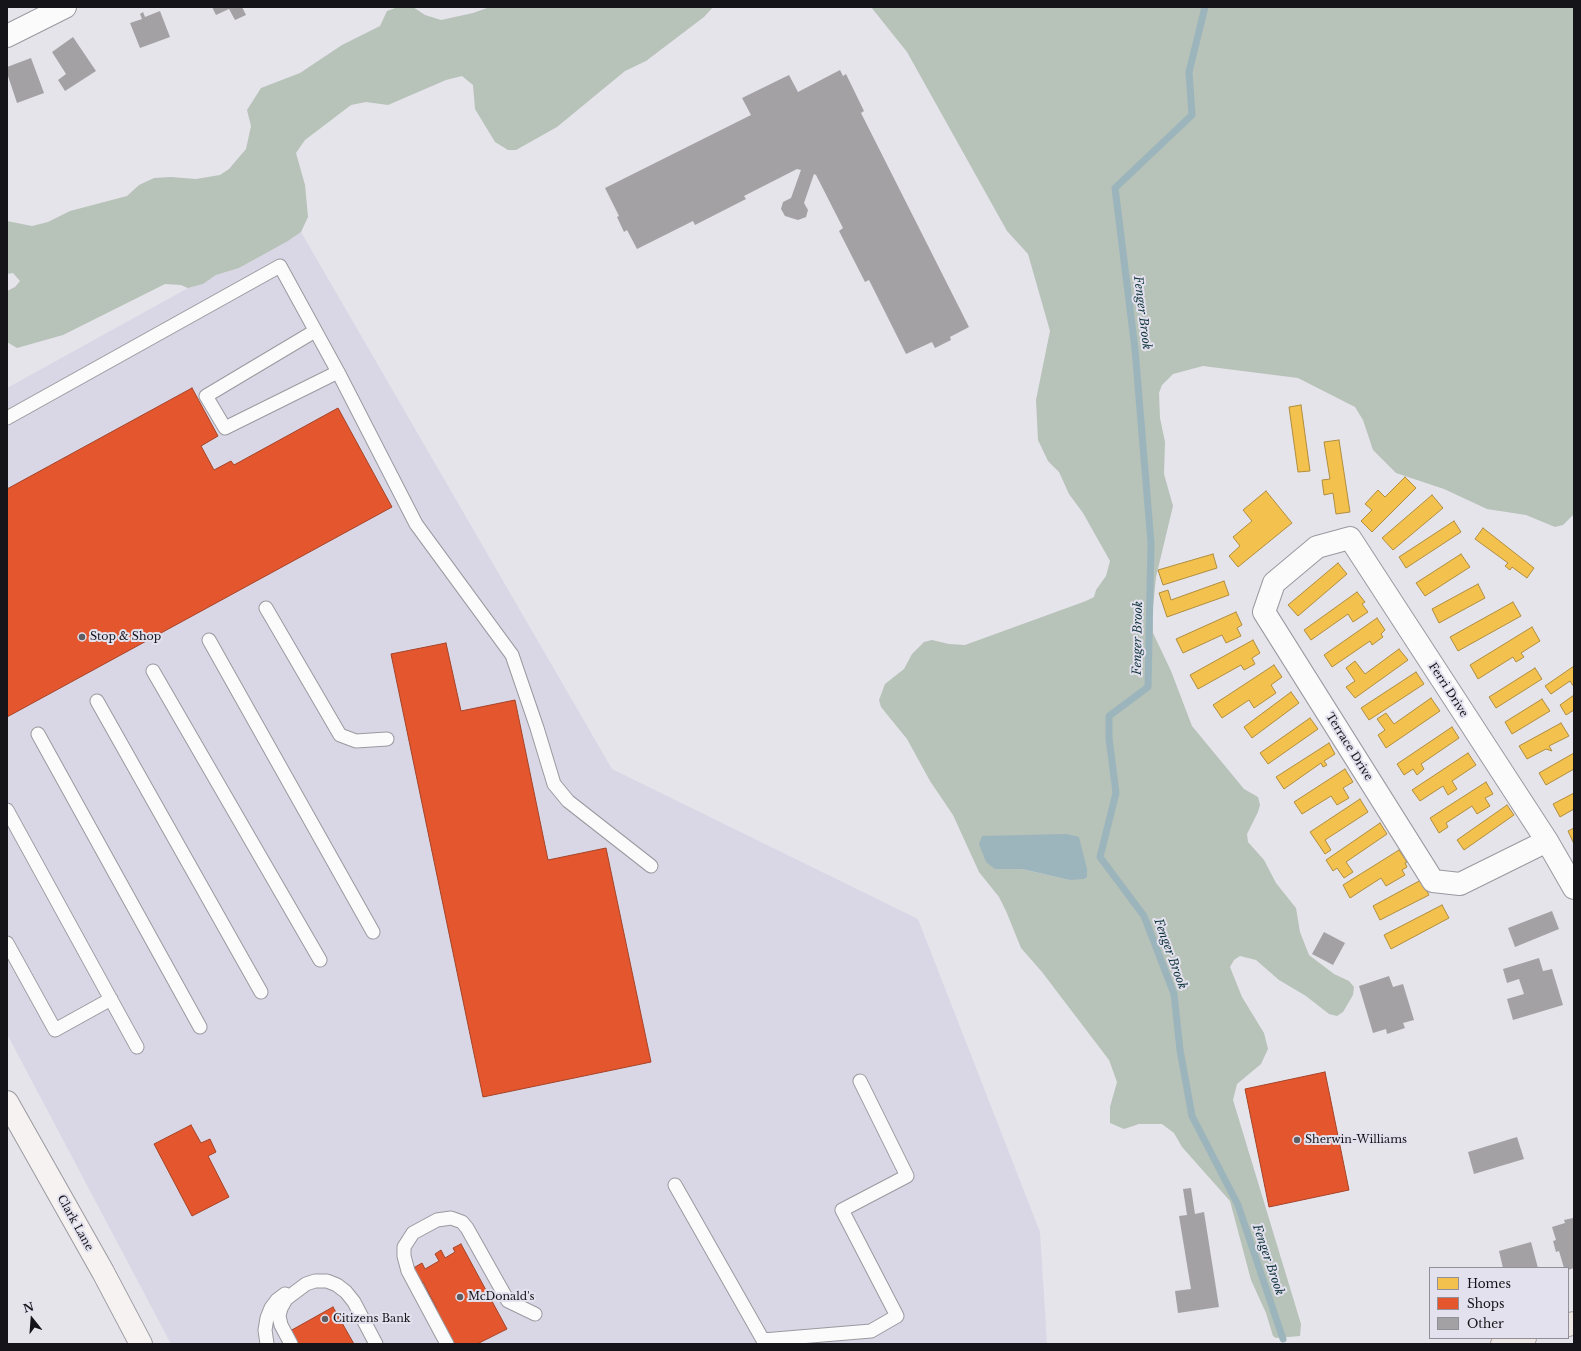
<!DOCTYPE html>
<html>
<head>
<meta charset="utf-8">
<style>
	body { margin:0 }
	#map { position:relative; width:1581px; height:1351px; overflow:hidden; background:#e5e4eb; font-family:"Libre Baskerville",serif }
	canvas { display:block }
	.frame { position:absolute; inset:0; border:8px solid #151418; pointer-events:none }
	.legend { position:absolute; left:1429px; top:1267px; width:140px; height:72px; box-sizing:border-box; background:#e3e1ee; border:1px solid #918f98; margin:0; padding:5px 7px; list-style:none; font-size:12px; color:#151418 }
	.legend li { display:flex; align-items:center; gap:8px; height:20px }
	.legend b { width:20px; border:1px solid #918f98 }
	.north { position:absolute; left:12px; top:1299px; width:40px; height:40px; -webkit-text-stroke:3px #e3e1ee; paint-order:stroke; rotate:343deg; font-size:11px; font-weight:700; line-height:16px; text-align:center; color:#151418 }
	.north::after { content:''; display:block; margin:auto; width:14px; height:18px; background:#151418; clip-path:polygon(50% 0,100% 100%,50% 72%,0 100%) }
</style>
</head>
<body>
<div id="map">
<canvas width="1581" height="1351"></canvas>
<div class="frame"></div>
<ul class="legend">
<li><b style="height:11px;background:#f2c14e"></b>Homes</li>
<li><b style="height:11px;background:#e4572e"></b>Shops</li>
<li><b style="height:11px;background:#a4a1a4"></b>Other</li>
</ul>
<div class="north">N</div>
</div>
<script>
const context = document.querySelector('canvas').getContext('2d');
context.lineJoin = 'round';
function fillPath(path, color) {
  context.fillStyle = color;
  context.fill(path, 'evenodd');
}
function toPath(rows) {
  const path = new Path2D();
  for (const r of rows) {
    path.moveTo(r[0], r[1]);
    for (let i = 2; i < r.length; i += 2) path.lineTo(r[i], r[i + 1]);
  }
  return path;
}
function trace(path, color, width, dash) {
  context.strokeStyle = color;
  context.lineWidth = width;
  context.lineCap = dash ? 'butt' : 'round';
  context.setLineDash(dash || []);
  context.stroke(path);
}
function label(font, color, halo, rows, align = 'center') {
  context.font = font + ' "Libre Baskerville",serif';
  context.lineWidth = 4;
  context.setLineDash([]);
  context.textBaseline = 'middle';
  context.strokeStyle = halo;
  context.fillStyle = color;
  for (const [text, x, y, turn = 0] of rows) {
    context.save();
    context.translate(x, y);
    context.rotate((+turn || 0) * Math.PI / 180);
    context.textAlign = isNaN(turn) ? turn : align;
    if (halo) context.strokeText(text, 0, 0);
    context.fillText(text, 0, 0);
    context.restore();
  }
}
fillPath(toPath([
	[301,232,612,769,918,919,1040,1232,1047,1344,171,1344,7,1034,7,388,188,288,203,284,216,275,239,268,288,241]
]), '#d9d7e5');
fillPath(toPath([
	[398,7,413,7,425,15,441,20,473,13,490,7,713,7,704,17,646,61,625,71,557,127,516,150,508,150,495,142,475,109,473,85,462,76,446,80,388,105,366,102,351,105,305,140,296,153,305,185,308,217,301,232,288,241,239,268,216,275,203,284,188,288,181,285,165,284,63,335,17,348,7,342,7,291,15,287,20,281,13,273,7,274,7,221,32,226,48,222,70,211,127,196,139,185,154,178,171,177,196,179,220,175,229,169,246,149,251,126,247,110,261,88,300,73,342,45,380,26,387,11],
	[871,7,1574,7,1574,514,1563,525,1555,527,1526,515,1487,509,1444,489,1396,473,1373,450,1363,420,1355,407,1298,378,1203,366,1173,374,1162,385,1159,393,1160,418,1165,442,1164,474,1173,506,1156,577,1152,617,1153,633,1171,671,1192,726,1244,789,1258,797,1260,805,1258,812,1247,834,1248,842,1264,860,1276,883,1296,908,1300,932,1309,955,1334,974,1349,981,1354,987,1353,995,1343,1012,1337,1016,1329,1014,1306,996,1279,980,1256,960,1240,956,1234,960,1230,967,1242,997,1264,1033,1268,1049,1261,1064,1237,1084,1233,1100,1301,1324,1300,1336,1276,1338,1273,1336,1266,1313,1251,1280,1230,1201,1182,1147,1174,1133,1162,1124,1139,1124,1124,1129,1110,1123,1110,1107,1117,1082,1109,1060,1042,972,1021,948,1006,911,999,897,979,872,953,815,930,781,907,739,881,707,879,700,885,684,904,669,912,654,924,642,932,640,949,644,965,645,1086,601,1094,597,1096,590,1106,576,1110,561,1083,513,1069,494,1059,472,1048,461,1038,440,1036,400,1050,331,1028,254,1007,231,907,52],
	[995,869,1087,869,1069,880,1022,869]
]), '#b7c2b8');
fillPath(toPath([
	[1067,834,1079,837,1087,869,1087,877,1084,879,1069,880,1022,869,995,869,986,862,979,844,982,836]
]), '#9cb5bd');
const homes = toPath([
	[1301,405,1310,471,1298,472,1289,407,1301,405],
	[1339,440,1350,512,1336,514,1333,493,1324,495,1322,480,1330,479,1324,442,1339,440],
	[1405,477,1416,488,1372,532,1361,521,1372,510,1365,504,1378,490,1385,497,1405,477],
	[1266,491,1292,523,1238,567,1229,556,1240,546,1233,537,1252,521,1243,510,1266,491],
	[1432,495,1443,508,1393,550,1382,538,1432,495],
	[1454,521,1461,532,1406,568,1399,557,1454,521],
	[1483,528,1534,568,1527,578,1512,567,1510,570,1505,566,1508,563,1475,539,1483,528],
	[1213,554,1217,568,1163,585,1158,570,1213,554],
	[1461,554,1470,567,1425,596,1416,583,1461,554],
	[1338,563,1347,574,1298,616,1288,605,1338,563],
	[1224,581,1229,595,1167,617,1159,593,1168,590,1171,600,1224,581],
	[1478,584,1485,598,1439,623,1432,609,1478,584],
	[1357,592,1365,602,1362,604,1368,612,1353,622,1348,614,1311,640,1304,630,1357,592],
	[1513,602,1521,616,1458,651,1450,637,1513,602],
	[1236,612,1242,625,1237,628,1241,636,1226,643,1222,635,1183,653,1176,639,1236,612],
	[1377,618,1385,630,1381,634,1383,637,1372,645,1370,641,1332,667,1324,655,1377,618],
	[1532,627,1540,641,1521,653,1524,657,1516,662,1513,657,1478,679,1470,665,1532,627],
	[1253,640,1260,653,1252,658,1255,664,1244,670,1241,665,1198,689,1190,675,1253,640],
	[1399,649,1408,660,1355,698,1346,687,1355,681,1346,668,1355,661,1365,674,1399,649],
	[1274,665,1282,677,1271,685,1276,693,1254,708,1249,700,1222,718,1213,705,1274,665],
	[1574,666,1574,687,1570,681,1551,694,1545,686,1574,666],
	[1535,668,1542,679,1496,708,1489,697,1535,668],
	[1416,672,1424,684,1369,720,1361,708,1416,672],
	[1291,692,1299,703,1252,738,1244,727,1291,692],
	[1574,695,1574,710,1566,715,1560,705,1574,695],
	[1431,698,1440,711,1386,748,1378,735,1385,730,1377,719,1386,713,1394,724,1431,698],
	[1542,699,1550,711,1512,734,1505,722,1542,699],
	[1310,718,1318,729,1268,764,1260,753,1310,718],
	[1561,723,1569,736,1549,746,1552,751,1546,749,1527,759,1519,746,1561,723],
	[1452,727,1459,738,1421,764,1424,769,1417,775,1413,769,1404,775,1397,764,1452,727],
	[1329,743,1335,754,1324,761,1327,765,1323,767,1321,763,1284,789,1276,777,1329,743],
	[1468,753,1476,765,1452,781,1457,789,1448,795,1443,786,1420,801,1412,790,1468,753],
	[1574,753,1574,769,1546,785,1539,773,1574,753],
	[1345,769,1353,782,1343,788,1349,798,1337,805,1331,796,1302,814,1294,802,1345,769],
	[1486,782,1493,794,1485,798,1490,806,1477,814,1472,806,1446,823,1448,827,1439,833,1430,818,1486,782],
	[1574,793,1574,809,1560,817,1553,804,1574,793],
	[1360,799,1368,812,1325,840,1331,850,1325,854,1310,832,1360,799],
	[1507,805,1514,815,1464,850,1457,840,1507,805],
	[1380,823,1387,834,1346,862,1353,872,1344,878,1337,868,1333,871,1326,860,1380,823],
	[1574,828,1574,844,1568,831,1574,828],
	[1399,850,1407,862,1405,863,1407,867,1402,870,1405,875,1386,886,1381,878,1350,898,1343,885,1399,850],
	[1421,880,1429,895,1380,920,1373,906,1421,880],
	[1442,905,1449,918,1391,949,1384,935,1442,905]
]);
fillPath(homes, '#f2c14e');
trace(homes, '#b08d3e', 1);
const shops = toPath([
	[192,388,218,436,201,446,214,470,231,461,234,465,338,408,392,507,7,717,7,489,192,388],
	[446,643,461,711,515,700,548,860,606,848,651,1062,483,1097,391,654,446,643],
	[1325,1072,1349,1190,1269,1207,1245,1089,1325,1072],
	[191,1125,201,1143,210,1139,216,1152,208,1156,229,1197,192,1216,154,1144,191,1125],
	[461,1244,507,1329,477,1344,451,1344,434,1311,437,1309,423,1282,418,1285,410,1270,422,1263,425,1269,439,1261,435,1254,441,1250,445,1258,455,1252,453,1248,461,1244],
	[333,1307,354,1344,297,1344,290,1331,333,1307]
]);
fillPath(shops, '#e4572e');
trace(shops, '#a64327', 1);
trace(toPath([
	[1205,7,1189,72,1192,115,1115,188,1135,349,1151,543,1148,687,1109,716,1109,738,1116,793,1100,857,1144,916,1174,994,1180,1050,1192,1116,1238,1205,1283,1339]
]), '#9cb5bd', 7);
fillPath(toPath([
	[212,7,242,7,246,15,235,20,229,9,216,15],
	[160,11,170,37,140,48,130,23,142,19,140,14,143,12,145,17],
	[73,37,96,71,65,91,58,80,66,74,52,52],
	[31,58,44,93,17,103,7,73,7,67],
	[840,70,843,76,846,74,864,111,861,113,969,327,950,337,951,340,935,348,932,342,906,354,869,280,865,282,839,231,843,228,816,175,814,174,804,203,808,210,806,217,798,220,785,216,781,209,783,202,791,198,801,170,797,169,744,196,746,199,695,225,693,221,637,249,627,230,624,232,617,217,619,216,605,188,751,115,742,98,789,75,798,92],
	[1552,911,1559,929,1515,947,1508,928],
	[1324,932,1345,943,1333,965,1312,954],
	[1539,958,1543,971,1552,969,1563,1005,1513,1020,1507,999,1524,994,1519,979,1507,983,1503,969],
	[1389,976,1393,987,1403,984,1414,1020,1403,1023,1405,1028,1387,1034,1386,1029,1373,1033,1359,986],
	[1517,1137,1524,1159,1474,1174,1468,1152],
	[1191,1188,1195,1214,1204,1212,1219,1307,1178,1313,1175,1291,1191,1289,1179,1216,1187,1215,1183,1189],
	[1573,1218,1574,1221,1574,1268,1568,1270,1568,1268,1564,1268,1559,1251,1556,1252,1553,1241,1556,1240,1552,1227,1565,1223,1564,1220],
	[1531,1242,1538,1268,1503,1268,1499,1251]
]), '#a4a1a4');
const service = toPath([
	[315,331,206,396,225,428,338,372],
	[7,418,280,266,338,372,416,524,512,655,537,728,554,784,568,801,651,866],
	[266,608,340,735,356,741,387,739],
	[209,640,373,932],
	[153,671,320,960],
	[97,701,261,992],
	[38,734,200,1027],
	[7,810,137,1047],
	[7,943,55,1030,111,999],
	[675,1185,763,1340,871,1331,897,1316,842,1210,907,1176,860,1081],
	[267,1344,265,1330,267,1318,271,1308,277,1300,285,1294],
	[291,1344,281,1325,279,1316,281,1308,286,1299,306,1284,315,1281,327,1281,337,1285,346,1292,354,1302,376,1344],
	[447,1344,408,1271,404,1256,404,1247,413,1233,437,1220,451,1218,462,1222,467,1228,508,1301,535,1314]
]);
const minor = toPath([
	[7,36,65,7],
	[1547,841,1460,884,1433,881,1264,612,1274,583,1317,547,1350,538,1547,841,1574,888]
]);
const secondary = toPath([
	[7,1102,103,1272,141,1344]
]);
const primary = toPath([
	[1568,1325,1574,1323],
	[1502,1344,1525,1338]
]);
trace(service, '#9a999f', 15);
trace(minor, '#9a999f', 24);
trace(secondary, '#9a999f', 24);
trace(primary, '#b2a4a2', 24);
trace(service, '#fbfbfc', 13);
trace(minor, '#fbfbfc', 22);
trace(secondary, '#f5f2f1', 22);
trace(primary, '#efe7e6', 22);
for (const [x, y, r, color] of [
	[82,637,4,"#5e5d62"],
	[1297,1140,4,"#5e5d62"],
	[460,1297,4,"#5e5d62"],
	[325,1319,4,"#5e5d62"]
]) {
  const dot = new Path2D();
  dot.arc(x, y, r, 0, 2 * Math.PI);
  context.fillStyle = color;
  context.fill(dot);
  trace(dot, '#e3e1ee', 1.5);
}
label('11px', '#151418', '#e3e1ee', [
	["Stop & Shop",90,637],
	["Sherwin-Williams",1305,1140],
	["McDonald's",468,1297],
	["Citizens Bank",333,1319]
], 'left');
label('11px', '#151418', '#e3e1ee', [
	["Ferri Drive",1448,690,57],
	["Terrace Drive",1349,747,58],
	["Clark Lane",75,1223,61]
]);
label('italic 12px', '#11353d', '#e3e1ee', [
	["Fenger Brook",1142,313,83],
	["Fenger Brook",1138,638,-89],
	["Fenger Brook",1170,954,70],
	["Fenger Brook",1268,1260,71]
]);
</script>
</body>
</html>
